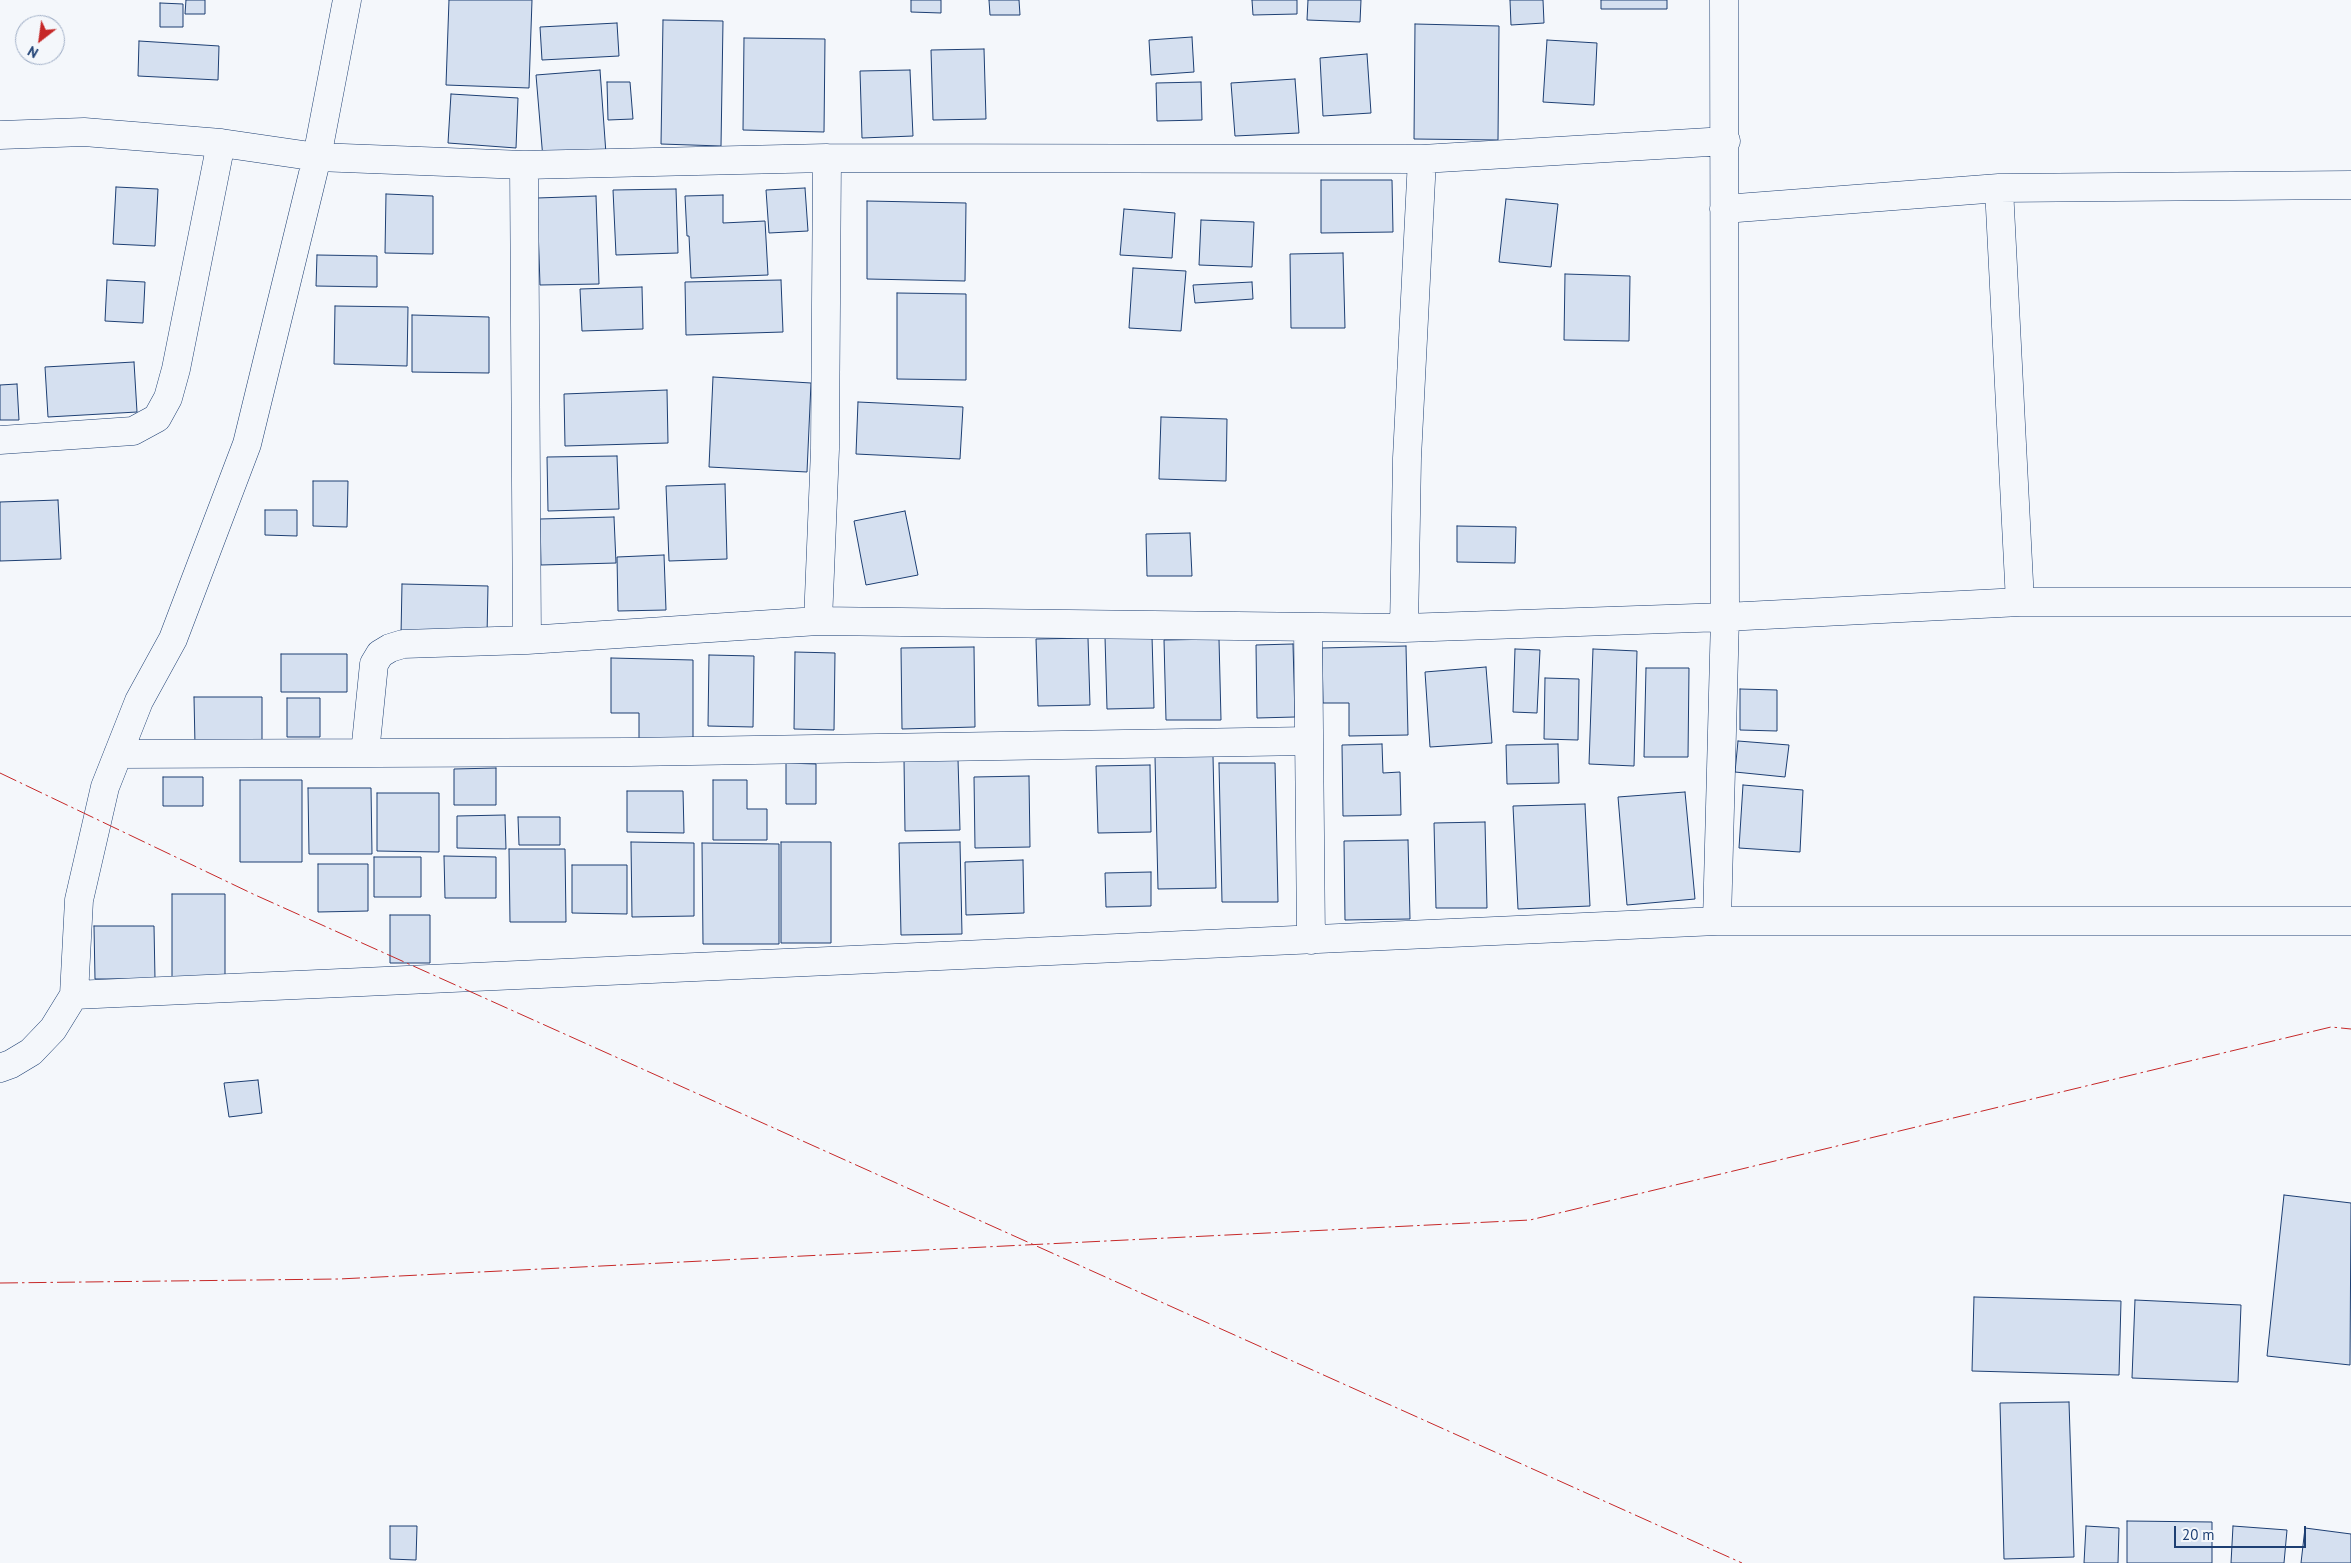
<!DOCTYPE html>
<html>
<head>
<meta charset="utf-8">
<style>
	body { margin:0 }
	#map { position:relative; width:2351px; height:1563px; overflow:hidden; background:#f4f7fb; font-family:"PT Sans",sans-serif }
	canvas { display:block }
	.north { position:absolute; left:15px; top:15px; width:50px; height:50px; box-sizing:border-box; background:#f4f7fb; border:1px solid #9eadc5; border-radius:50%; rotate:210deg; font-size:14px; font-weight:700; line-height:20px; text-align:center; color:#1d3f73 }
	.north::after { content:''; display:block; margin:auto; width:18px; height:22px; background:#c62828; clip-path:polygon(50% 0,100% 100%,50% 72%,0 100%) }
	.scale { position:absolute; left:2174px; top:1526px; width:132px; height:22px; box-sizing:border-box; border:2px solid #1d3f73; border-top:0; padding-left:6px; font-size:15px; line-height:18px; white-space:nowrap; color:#1d3f73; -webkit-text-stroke:4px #f4f7fb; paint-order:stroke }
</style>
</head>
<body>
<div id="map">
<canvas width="2351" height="1563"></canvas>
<div class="north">N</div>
<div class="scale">20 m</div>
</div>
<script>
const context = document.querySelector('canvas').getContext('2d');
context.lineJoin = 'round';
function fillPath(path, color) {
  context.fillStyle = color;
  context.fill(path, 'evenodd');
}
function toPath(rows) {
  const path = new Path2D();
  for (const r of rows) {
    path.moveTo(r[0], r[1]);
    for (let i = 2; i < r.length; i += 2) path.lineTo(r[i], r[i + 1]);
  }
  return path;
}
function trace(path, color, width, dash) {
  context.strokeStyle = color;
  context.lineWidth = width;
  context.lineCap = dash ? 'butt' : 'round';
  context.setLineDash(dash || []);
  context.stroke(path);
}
const building = toPath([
	[186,0,205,0,205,14,185,14,186,0],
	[449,0,532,0,529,88,446,85,449,0],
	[911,0,941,0,941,13,911,12,911,0],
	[989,0,1019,0,1020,15,990,15,989,0],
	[1252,0,1297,0,1297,14,1253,15,1252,0],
	[1308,0,1361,0,1360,22,1307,20,1308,0],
	[1510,0,1543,0,1544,23,1511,25,1510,0],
	[1601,0,1667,0,1667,9,1601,9,1601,0],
	[160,3,183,4,183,27,160,27,160,3],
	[663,20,723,21,721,146,661,144,663,20],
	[617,23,619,56,542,60,540,27,617,23],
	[1415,24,1499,26,1498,140,1414,139,1415,24],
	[1192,37,1194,72,1151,75,1149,40,1192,37],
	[744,38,825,39,824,132,743,130,744,38],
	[1547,40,1597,43,1594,105,1543,102,1547,40],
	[139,41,219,46,218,80,138,76,139,41],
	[984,49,986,119,933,120,931,50,984,49],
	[1367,54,1371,113,1323,116,1320,58,1367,54],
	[600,70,606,154,543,159,536,75,600,70],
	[910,70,913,136,862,138,860,71,910,70],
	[1295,79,1299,133,1235,136,1231,83,1295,79],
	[607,82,630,82,633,119,608,120,607,82],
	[1201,82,1202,120,1157,121,1156,83,1201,82],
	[451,94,518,98,516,148,448,143,451,94],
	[1321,180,1392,180,1393,232,1321,233,1321,180],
	[116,187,158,189,155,246,113,244,116,187],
	[805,188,808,231,769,233,766,190,805,188],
	[676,189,678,253,616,255,613,190,676,189],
	[386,194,433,196,433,254,385,253,386,194],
	[723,195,723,223,765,221,768,275,691,278,689,236,687,236,685,196,723,195],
	[596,196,599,284,540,285,537,198,596,196],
	[1506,199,1558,204,1551,267,1499,262,1506,199],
	[867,201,966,203,965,281,867,279,867,201],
	[1124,209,1175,213,1172,258,1120,255,1124,209],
	[1201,220,1254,222,1252,267,1199,265,1201,220],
	[1343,253,1345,328,1291,328,1290,254,1343,253],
	[317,255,377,256,377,287,316,286,317,255],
	[1133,268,1186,271,1181,331,1129,328,1133,268],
	[1565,274,1630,276,1629,341,1564,340,1565,274],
	[107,280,145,282,143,323,105,321,107,280],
	[781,280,783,332,686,335,685,282,781,280],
	[1252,282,1253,299,1195,303,1193,285,1252,282],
	[642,287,643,329,582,331,580,289,642,287],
	[897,293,966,294,966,380,897,379,897,293],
	[335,306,408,307,407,366,334,364,335,306],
	[412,315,489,317,489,373,412,372,412,315],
	[134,362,137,412,48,417,45,367,134,362],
	[713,377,811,383,807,472,709,467,713,377],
	[17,384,19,420,0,420,0,385,17,384],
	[667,390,668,443,565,446,564,394,667,390],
	[858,402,963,407,960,459,856,454,858,402],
	[1161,417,1227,419,1226,481,1159,479,1161,417],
	[617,456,619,509,548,511,547,457,617,456],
	[313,481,348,481,347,527,313,526,313,481],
	[725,484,727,559,669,561,666,486,725,484],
	[58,500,61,559,0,561,0,502,58,500],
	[265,510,297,510,297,536,265,535,265,510],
	[905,511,918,575,866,585,854,521,905,511],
	[614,517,616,563,541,565,540,519,614,517],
	[1457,526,1516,527,1515,563,1457,562,1457,526],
	[1190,533,1192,576,1147,576,1146,534,1190,533],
	[664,555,666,610,618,611,617,557,664,555],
	[402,584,488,586,487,636,401,635,402,584],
	[1152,636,1154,708,1107,709,1105,637,1152,636],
	[1088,638,1090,705,1038,706,1036,639,1088,638],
	[1219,639,1221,720,1166,720,1164,640,1219,639],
	[1293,644,1295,717,1257,718,1256,645,1293,644],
	[1406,646,1408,735,1349,736,1349,703,1323,703,1322,648,1406,646],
	[974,647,975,727,902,729,901,648,974,647],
	[1515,649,1540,650,1537,713,1513,712,1515,649],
	[1593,649,1637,651,1634,766,1589,764,1593,649],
	[795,652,835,653,834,730,794,729,795,652],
	[281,654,347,654,347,692,281,692,281,654],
	[709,655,754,656,753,727,708,726,709,655],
	[611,658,693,660,693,742,639,741,639,713,611,713,611,658],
	[1486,667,1492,743,1430,747,1425,672,1486,667],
	[1646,668,1689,668,1688,757,1644,757,1646,668],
	[1545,678,1579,679,1578,740,1544,739,1545,678],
	[1740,689,1777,690,1777,731,1740,730,1740,689],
	[194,697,262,697,262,745,195,745,194,697],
	[287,698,320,698,320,737,287,737,287,698],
	[1738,741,1789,745,1785,777,1735,772,1738,741],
	[1382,744,1383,773,1400,772,1401,815,1343,816,1342,745,1382,744],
	[1558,744,1559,783,1507,784,1506,745,1558,744],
	[1213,756,1216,888,1158,889,1155,757,1213,756],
	[958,759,960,830,905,831,904,760,958,759],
	[786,763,816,764,816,804,786,804,786,763],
	[1219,763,1275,763,1278,902,1222,902,1219,763],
	[1150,765,1151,832,1098,833,1096,766,1150,765],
	[496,768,496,805,454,805,454,769,496,768],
	[1029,776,1030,847,975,848,974,777,1029,776],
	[163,777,203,777,203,806,163,806,163,777],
	[240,780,302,780,302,862,240,862,240,780],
	[713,780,747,780,747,809,767,809,767,840,713,840,713,780],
	[1743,785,1803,790,1800,852,1739,848,1743,785],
	[308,788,371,788,372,854,309,854,308,788],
	[627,791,683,791,684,833,627,832,627,791],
	[1685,792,1695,899,1627,905,1618,797,1685,792],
	[377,793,439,793,439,852,377,851,377,793],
	[1585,804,1590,906,1518,909,1513,806,1585,804],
	[505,815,506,849,457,848,457,816,505,815],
	[518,817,560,817,560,845,519,845,518,817],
	[1485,822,1487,908,1436,908,1434,823,1485,822],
	[1408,840,1410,919,1345,920,1344,841,1408,840],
	[631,842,694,843,694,916,632,917,631,842],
	[781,842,831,842,831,943,781,943,781,842],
	[960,842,962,934,901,935,899,843,960,842],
	[702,843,779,844,779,944,703,944,702,843],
	[509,849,565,849,566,922,510,922,509,849],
	[444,856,496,857,496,898,445,898,444,856],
	[374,857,421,857,421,897,374,897,374,857],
	[1023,860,1024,913,966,915,965,862,1023,860],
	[318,864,368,864,368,911,318,912,318,864],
	[572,865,627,865,627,914,572,913,572,865],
	[1151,872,1151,906,1106,907,1105,873,1151,872],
	[172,894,225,894,225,982,172,982,172,894],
	[390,915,430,915,430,963,390,963,390,915],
	[94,926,154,926,155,979,95,979,94,926],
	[258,1080,262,1113,229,1117,224,1083,258,1080],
	[2284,1195,2351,1203,2350,1365,2267,1356,2284,1195],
	[1974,1297,2121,1301,2119,1375,1972,1371,1974,1297],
	[2135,1300,2241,1305,2238,1382,2132,1378,2135,1300],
	[2069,1402,2074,1557,2004,1559,2000,1403,2069,1402],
	[2127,1521,2212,1522,2212,1563,2127,1563,2127,1521],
	[390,1526,417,1526,416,1560,390,1559,390,1526],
	[2086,1526,2119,1528,2118,1563,2084,1563,2086,1526],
	[2233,1526,2287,1530,2284,1563,2231,1563,2233,1526],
	[2305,1528,2351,1534,2351,1563,2301,1563,2305,1528]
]);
fillPath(building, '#d5e0f0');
trace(building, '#1d3f73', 1);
const minor = toPath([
	[347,0,317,157,247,444,173,639,139,701,105,787,79,900,74,995,1717,921,2351,921],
	[0,135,84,132,221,143],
	[524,165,527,640],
	[1999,188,2020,602],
	[1724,209,1999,188,2351,185],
	[0,440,133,431,157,418,168,398,176,369,221,143,317,157,524,165,827,158,1422,159,1726,141],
	[818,621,825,449,827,158],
	[1308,627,1311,940],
	[1404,628,1407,458,1422,159],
	[365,753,374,664,380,654,390,648,403,644,527,640,818,621,1404,628,1725,617,2020,602,2351,602],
	[118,754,630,752,1309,741],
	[1717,921,1725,617,1724,0],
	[0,1068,11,1064,31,1052,53,1029,74,995]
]);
trace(minor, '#1d3f73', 29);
trace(minor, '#f4f7fb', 28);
trace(toPath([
	[0,773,253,894,1742,1563],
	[0,1283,339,1279,1530,1220,2331,1027,2351,1029]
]), '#c62828', 1, [18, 4, 2.5, 4]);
</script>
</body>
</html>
